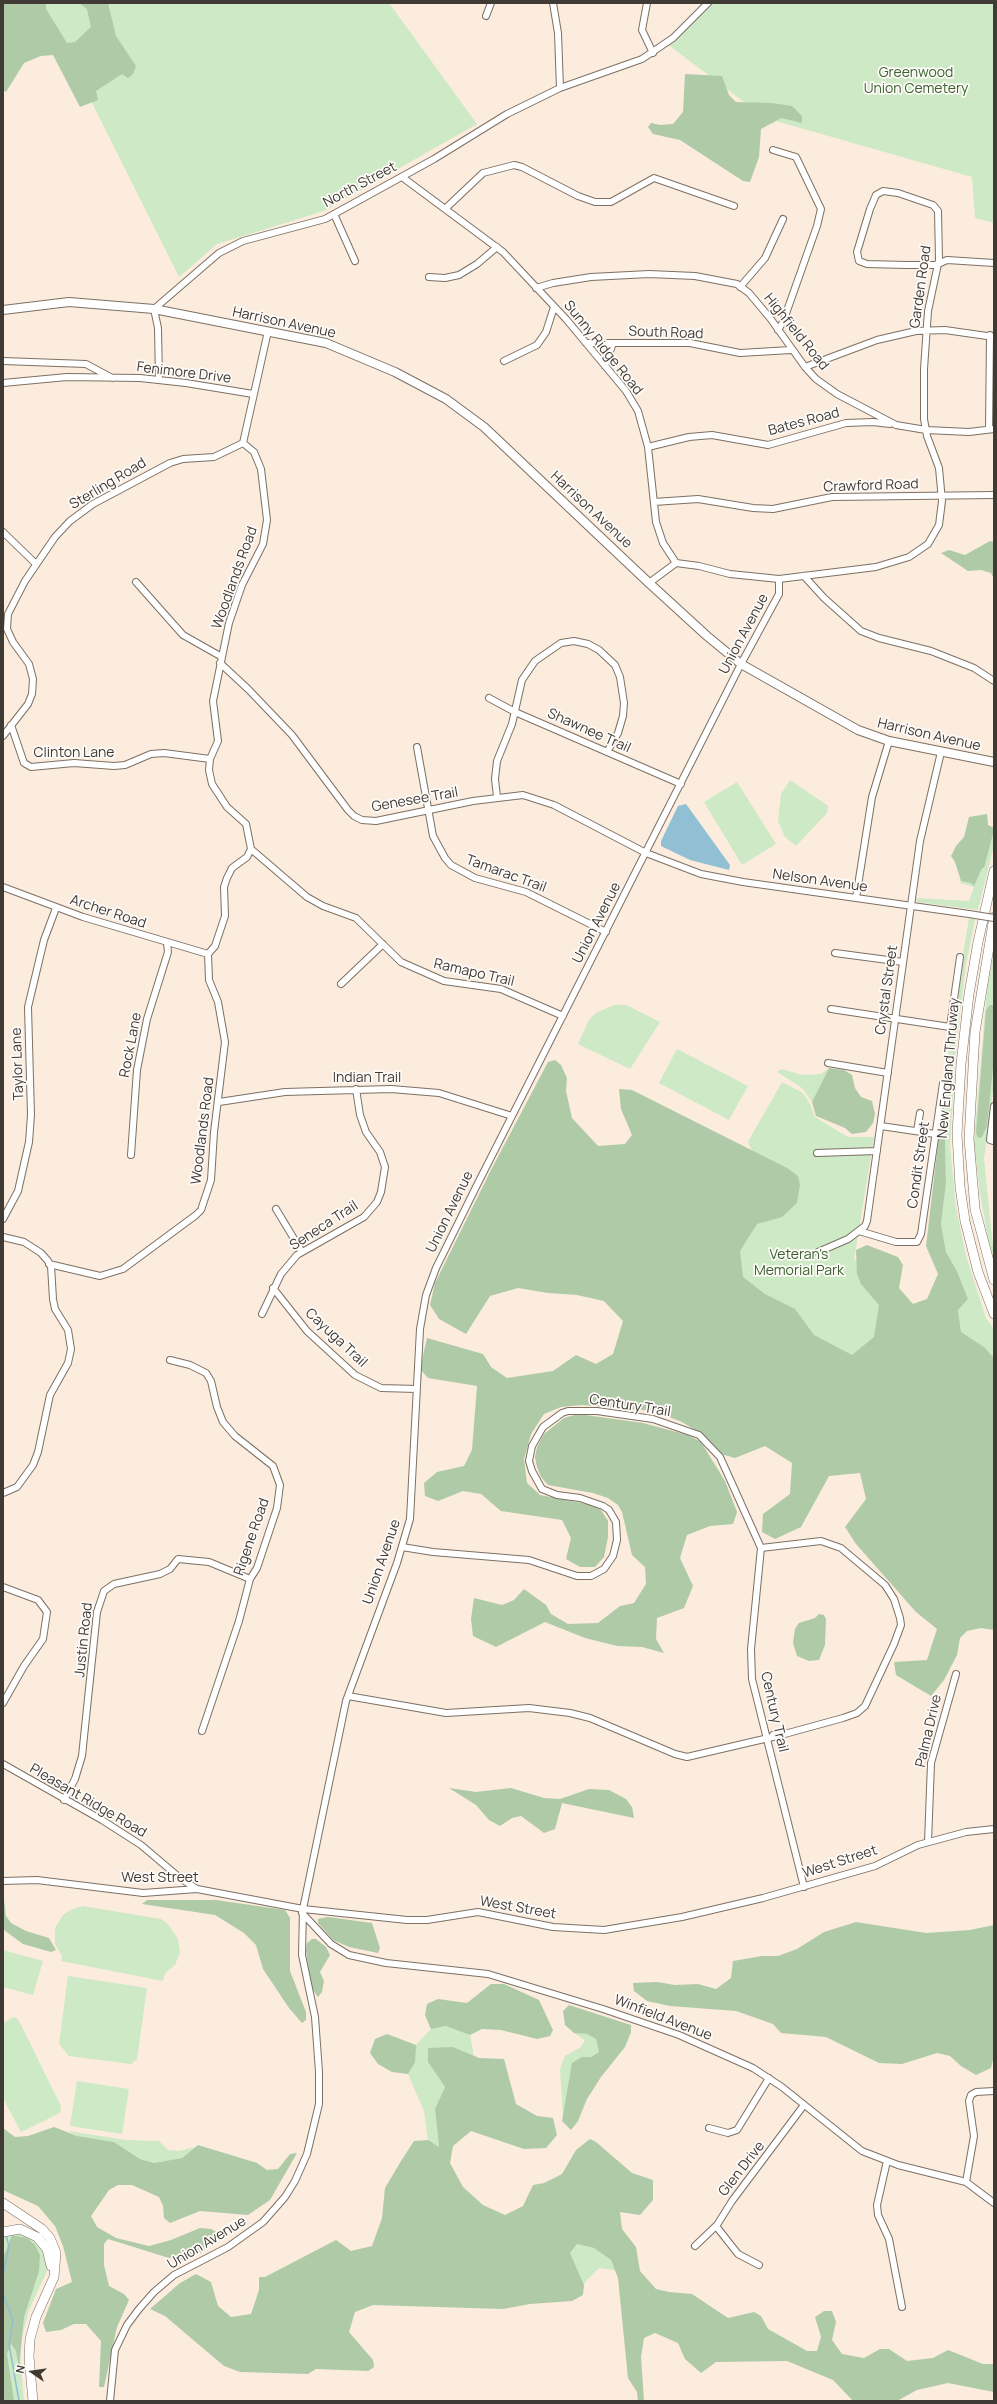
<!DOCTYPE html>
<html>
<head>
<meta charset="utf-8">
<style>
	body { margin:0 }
	#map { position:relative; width:997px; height:2404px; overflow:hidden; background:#fbecde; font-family:Manrope,sans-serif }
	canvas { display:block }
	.frame { position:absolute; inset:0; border:4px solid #403a35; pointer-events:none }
	.north { position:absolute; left:12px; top:2352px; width:40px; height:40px; -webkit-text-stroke:3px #fefbf8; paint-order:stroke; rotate:283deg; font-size:11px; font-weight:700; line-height:16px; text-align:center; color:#403a35 }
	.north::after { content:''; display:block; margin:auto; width:14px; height:18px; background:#403a35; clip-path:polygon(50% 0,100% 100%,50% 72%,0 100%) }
</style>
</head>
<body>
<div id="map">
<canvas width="997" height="2404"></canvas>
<div class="frame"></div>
<div class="north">N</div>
</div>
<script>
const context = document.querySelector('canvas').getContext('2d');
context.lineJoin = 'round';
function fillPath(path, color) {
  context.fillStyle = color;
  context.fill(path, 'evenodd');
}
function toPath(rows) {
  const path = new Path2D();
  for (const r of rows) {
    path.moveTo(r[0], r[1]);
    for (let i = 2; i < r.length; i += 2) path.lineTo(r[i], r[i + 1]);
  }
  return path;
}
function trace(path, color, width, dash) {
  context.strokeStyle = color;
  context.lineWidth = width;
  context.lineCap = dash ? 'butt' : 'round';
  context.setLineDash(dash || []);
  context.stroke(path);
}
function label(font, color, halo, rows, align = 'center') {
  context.font = font + ' Manrope,sans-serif';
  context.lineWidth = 3.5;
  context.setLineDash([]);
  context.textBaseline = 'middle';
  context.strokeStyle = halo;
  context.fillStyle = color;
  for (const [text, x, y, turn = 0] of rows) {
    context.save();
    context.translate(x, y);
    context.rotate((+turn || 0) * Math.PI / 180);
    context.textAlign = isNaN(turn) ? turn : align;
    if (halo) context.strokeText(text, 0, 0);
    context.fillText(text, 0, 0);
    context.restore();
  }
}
fillPath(toPath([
	[42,3,389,3,477,124,324,211,217,244,179,277],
	[708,3,994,3,994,223,975,218,972,177,776,121,773,124,666,43],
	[790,780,828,806,827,813,796,846,785,837,778,821,781,794],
	[737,782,776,844,742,865,704,802],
	[976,819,994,828,994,845,978,910,917,902,916,898,969,901,974,887,960,883],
	[969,918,975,919,966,964,956,1047,950,1145,956,1208,966,1256,986,1318,994,1329,994,1358,984,1347,961,1333,958,1310,968,1299,957,1271,946,1252,941,1224,946,1183,944,1094,951,1029],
	[994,952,994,1082,984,1159,994,1257,989,1244,980,1193,974,1142,987,989],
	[614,1005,626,1005,660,1022,630,1069,578,1044,589,1020,596,1013],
	[677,1049,748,1086,729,1120,659,1083],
	[829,1068,812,1102,802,1088,777,1072,782,1069,802,1075,821,1074],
	[782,1082,803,1093,810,1104,815,1117,848,1137,874,1137,854,1260,896,1275,878,1352,844,1370,803,1345,731,1265,753,1153,748,1142],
	[83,1906,161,1919,167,1923,178,1939,180,1952,175,1965,165,1973,163,1981,61,1961,62,1956,55,1944,55,1928,63,1915,70,1910],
	[3,1950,43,1961,33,1995,3,1987],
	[68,1976,147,1988,137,2059,131,2064,69,2056,59,2044],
	[14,2017,18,2019,61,2106,60,2113,21,2132,3,2098,3,2023],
	[446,2026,459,2028,470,2035,474,2056,453,2047,428,2062,445,2087,435,2109,439,2147,428,2140,424,2111,408,2074,416,2045,431,2029],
	[574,2033,587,2034,596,2039,599,2052,591,2057,582,2057,563,2116,560,2069,565,2056,581,2047,585,2040],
	[77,2081,129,2089,122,2134,70,2126],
	[68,2131,126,2140,159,2141,168,2150,180,2151,195,2147,182,2158,154,2163,140,2159,114,2142,77,2136],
	[23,2233,35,2239,44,2249,47,2260,47,2271,29,2310,22,2336,20,2354,24,2401,3,2401,3,2235],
	[577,2244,594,2248,611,2260,615,2270,599,2268,586,2281,584,2285,570,2253]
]), '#cde9c5');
fillPath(toPath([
	[3,3,46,3,46,9,67,43,75,42,91,27,87,9,79,3,108,3,116,36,136,66,133,74,128,78,122,74,96,91,98,100,80,107,53,55,41,56,24,63,6,92,3,90],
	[685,74,722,76,729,95,736,102,772,103,792,106,802,116,802,123,781,118,761,129,759,157,750,182,743,181,680,140,653,134,648,127,651,123,660,125,673,124,683,112],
	[990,541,994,542,994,579,991,573,981,570,968,571,941,553,949,550,965,555],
	[987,814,988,825,994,828,994,830,984,868,982,868,974,886,971,883,961,881,955,862,951,856,956,846,964,837,969,817],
	[990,1005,994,1005,994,1058,987,1126,982,1137,978,1138,976,1133,986,1010],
	[555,1060,561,1065,567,1078,566,1091,572,1118,598,1146,625,1144,632,1135,621,1109,619,1089,632,1090,787,1168,798,1176,800,1185,797,1203,782,1217,757,1224,740,1251,743,1277,765,1294,795,1309,814,1335,852,1355,874,1337,879,1305,861,1284,857,1274,856,1250,867,1245,898,1257,903,1265,899,1288,913,1304,927,1299,938,1274,926,1246,944,1094,946,1183,941,1224,946,1252,957,1271,968,1299,958,1310,961,1332,984,1347,994,1358,994,1630,981,1628,967,1631,960,1638,957,1655,944,1680,931,1696,896,1675,894,1662,927,1660,937,1629,916,1612,856,1544,845,1527,866,1499,860,1473,829,1476,801,1527,775,1539,762,1532,763,1514,790,1494,792,1463,765,1446,735,1458,721,1454,705,1436,682,1422,653,1411,582,1405,561,1407,544,1414,531,1434,524,1459,527,1483,540,1495,592,1505,601,1510,608,1521,608,1537,604,1557,595,1567,580,1567,566,1559,571,1538,562,1520,501,1511,481,1494,463,1491,438,1501,425,1496,424,1483,437,1472,464,1466,472,1450,477,1386,428,1378,420,1369,427,1338,483,1354,491,1367,507,1378,553,1371,576,1355,596,1364,613,1354,623,1321,604,1301,577,1295,548,1293,518,1288,490,1296,466,1334,439,1319,430,1305,435,1283,491,1170,548,1062],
	[829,1068,844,1070,852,1075,855,1088,861,1097,872,1101,875,1114,873,1123,866,1132,852,1134,845,1128,816,1116,812,1102],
	[578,1414,643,1423,688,1435,701,1442,725,1481,737,1512,733,1524,710,1526,687,1535,680,1558,693,1586,684,1608,657,1618,656,1639,664,1653,642,1647,617,1646,585,1638,545,1622,496,1647,473,1636,471,1619,474,1598,502,1605,514,1600,524,1589,546,1605,551,1614,568,1624,598,1623,620,1606,634,1603,646,1584,645,1567,632,1555,622,1512,618,1505,608,1498,593,1493,548,1485,541,1477,537,1467,535,1457,537,1447,544,1434,564,1418],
	[819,1614,824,1615,826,1619,825,1645,819,1660,809,1661,797,1656,793,1643,795,1629,799,1623,815,1618],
	[449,1788,476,1792,511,1788,544,1798,560,1799,589,1789,609,1790,626,1799,632,1807,634,1818,562,1803,555,1829,544,1833,521,1816,512,1818,500,1826,489,1820,476,1805],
	[3,1891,6,1916,11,1923,26,1931,49,1938,56,1950,51,1952,23,1944,4,1930],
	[147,1900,216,1900,285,1910,290,1918,290,1971,306,2012,306,2020,302,2023,289,2008,263,1969,256,1945,244,1933,215,1915,142,1904],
	[328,1917,372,1923,380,1948,378,1953,349,1947,333,1940,318,1923,318,1919],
	[856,1922,926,1933,970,1930,994,1925,994,2056,991,2068,976,2075,961,2066,950,2056,937,2053,902,2064,879,2063,826,2037,781,2033,773,2024,736,2011,670,2006,647,2001,634,1991,633,1983,657,1982,675,1985,698,1984,716,1989,731,1978,733,1961,762,1956,778,1956,797,1949,824,1932],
	[312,1939,316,1939,326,1947,330,1955,320,1972,324,1981,322,1992,318,1997,311,1987,306,1950,307,1943],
	[491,1984,504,1984,539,2000,553,2030,550,2036,537,2039,501,2030,482,2029,470,2035,446,2026,431,2029,425,2015,427,2004,438,1999,467,2003],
	[569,2005,631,2025,631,2032,625,2047,601,2077,587,2099,578,2121,571,2130,562,2121,572,2063,582,2057,591,2057,599,2052,596,2039,587,2034,574,2033,565,2025,563,2011],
	[387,2034,416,2045,415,2062,408,2074,392,2072,378,2064,370,2053,375,2039],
	[453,2047,479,2058,504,2059,516,2104,537,2116,553,2118,557,2135,546,2148,524,2149,471,2131,453,2146,450,2163,463,2187,483,2205,505,2215,523,2206,533,2185,544,2183,562,2174,576,2150,590,2139,596,2142,632,2173,653,2180,653,2200,640,2215,620,2212,622,2229,636,2247,640,2271,656,2289,669,2292,692,2294,728,2318,754,2312,761,2316,768,2329,807,2351,817,2351,821,2337,815,2317,824,2311,832,2311,836,2322,832,2340,842,2354,864,2358,880,2349,889,2349,907,2361,933,2358,948,2350,983,2364,994,2364,994,2392,948,2383,917,2390,897,2401,853,2401,833,2380,787,2361,716,2362,701,2373,685,2359,678,2343,655,2333,644,2338,641,2357,644,2401,638,2401,637,2392,628,2378,618,2278,611,2260,594,2248,577,2244,570,2253,584,2285,583,2295,572,2301,530,2304,503,2309,373,2305,355,2312,349,2332,373,2360,374,2367,368,2371,316,2369,308,2374,240,2372,224,2366,165,2316,150,2309,180,2283,196,2274,211,2282,218,2306,231,2317,251,2314,259,2290,259,2277,265,2277,336,2240,351,2251,372,2246,382,2218,385,2188,401,2161,414,2141,428,2140,439,2147,435,2109,445,2087,428,2062,428,2048],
	[54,2127,77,2136,114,2142,140,2159,154,2163,182,2158,198,2145,257,2163,267,2170,278,2169,290,2154,297,2153,270,2200,248,2215,200,2211,170,2223,164,2218,163,2206,159,2197,132,2185,118,2185,109,2190,91,2216,97,2227,116,2238,149,2246,171,2240,200,2228,211,2229,218,2233,217,2237,203,2252,183,2260,169,2258,108,2239,104,2244,104,2265,109,2286,124,2294,129,2300,117,2327,104,2387,99,2387,101,2341,86,2324,74,2324,61,2330,46,2332,43,2323,56,2289,72,2282,63,2246,55,2226,38,2206,3,2190,3,2128,15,2137,28,2136],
	[12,2235,27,2238,35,2245,40,2255,39,2271,24,2317,19,2368,16,2351,11,2344,7,2354,14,2401,3,2401,3,2258]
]), '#afcaa7');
fillPath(toPath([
	[686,804,730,865,729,870,690,860,661,846,661,841,678,806]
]), '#91bfd3');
trace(toPath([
	[3,2274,9,2247,6,2235],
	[3,2294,13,2320,9,2344,19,2401]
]), '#91bfd3', 1.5);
const minor = toPath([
	[553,3,558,33,560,88],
	[647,3,642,30,653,53],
	[486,16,491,3],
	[773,150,796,157,821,209,817,226,783,322,778,330],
	[402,177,503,252,566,319,626,391,638,411,648,447,656,522,663,543,676,563],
	[445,209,483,173,514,165,522,167,578,196,595,202,611,202,654,178,734,206],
	[334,214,355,261],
	[429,277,445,278,459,275,477,264,497,247],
	[740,287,765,258,783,219],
	[536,288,553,283,591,277,649,274,695,276,737,284,749,293,770,318,805,367,816,379,837,394,896,425,926,430,969,432,994,429],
	[586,343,690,343,740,353,791,350],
	[3,361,86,364,112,378],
	[504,361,537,345,546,332,554,307],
	[605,366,613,343],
	[805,367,877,340,916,331,945,330,994,337],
	[159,380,158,328,154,309,219,253,243,241,325,219,434,159,507,114,560,88,642,59,673,38,708,3],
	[3,383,67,377,140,378,186,383,253,394],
	[989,429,990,335],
	[648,447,689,437,712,435,768,445,846,423,873,422,890,424],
	[654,502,698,499,753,508,773,509,832,497,994,495],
	[3,532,36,564],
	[676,563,699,566,730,574,779,579,876,567,909,557,928,544,939,525,942,501,939,468,927,436,924,419,924,369,928,311,938,264,939,260,938,211,933,205,898,193,883,191,876,195,870,209,857,252,859,261,867,264,906,265,935,265,938,264,947,260,994,263],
	[804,576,824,598,861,631,879,638,931,651,974,668,994,681],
	[136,582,183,635,222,657],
	[649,583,676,563],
	[220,663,248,689,292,735,348,810,354,816,362,820,376,821,473,801,523,795,554,805,646,853,701,874,743,882,969,914],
	[489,698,515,712,681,784],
	[11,725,24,763,31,767,74,763,114,766,125,765,151,754,164,753,210,759],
	[3,736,28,704,32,694,33,679,29,664,13,642,7,629,8,614,25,581,55,537,70,521,93,504,170,463,183,459,214,457,243,443,268,331],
	[417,747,433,836,445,858,451,865,475,878,526,892,606,932],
	[497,797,495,779,497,761,512,724,522,680,535,661,561,643,574,641,588,644,599,650,615,665,620,677,624,703,623,716,618,733,607,752],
	[251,849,307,897,323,906,356,918,401,962,444,981,501,989,563,1016],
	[3,887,83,917,208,954],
	[856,898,872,797,889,741],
	[835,953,903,962],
	[341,984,383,944],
	[831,1009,950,1027,960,957],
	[828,1063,888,1073],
	[219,1102,285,1092,391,1089,439,1093,512,1116],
	[994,1106,990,1140,994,1141],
	[881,1126,935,1134],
	[917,1131,920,1113],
	[817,1153,877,1151],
	[131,1155,137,1070,147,1019,168,952,167,943],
	[276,1209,302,1252],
	[3,1219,18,1191,29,1142,31,1115,28,1007,44,940,56,908],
	[859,1231,896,1242,917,1242,921,1234,943,1083],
	[3,1237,24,1242,41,1253,48,1261,51,1266,53,1299,55,1309,68,1330,71,1349,68,1363,50,1395,38,1452,33,1465,17,1487,3,1493],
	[818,1252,848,1239,865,1226,867,1221,920,841,941,752],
	[49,1264,100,1276,123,1269,196,1215,201,1210,211,1180,214,1132,225,1042,218,1002,209,980,208,954,215,946,225,916,224,887,227,878,232,868,247,857,251,849,246,824,227,807,212,784,209,770,210,759,218,741,213,701,229,623,242,585,263,544,267,520,261,469,254,452,243,443],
	[273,1288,307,1331,355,1375,381,1388,417,1389],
	[262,1314,281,1274,297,1255,364,1217,377,1202,381,1192,385,1167,380,1152,366,1132,360,1115,356,1089],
	[170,1360,190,1365,206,1373,211,1381,217,1407,223,1422,235,1436,273,1466,280,1485,277,1508,257,1568,250,1579,239,1621,202,1731],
	[402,1547,433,1552,529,1560,577,1576,591,1576,604,1569,613,1556,617,1540,616,1522,609,1510,603,1506,580,1498,557,1495,542,1489,532,1471,529,1461,532,1446,543,1427,562,1413,568,1411,597,1411,653,1419,699,1435,720,1457,761,1548,751,1649,752,1679,804,1887],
	[761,1548,821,1541,841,1548,885,1585,894,1599,900,1618,901,1625,894,1644,865,1706,857,1713,843,1718,781,1735,773,1735],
	[3,1587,38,1600,47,1612,43,1639,24,1666,3,1703],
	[348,1696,446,1713,529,1708,570,1713,590,1718,675,1754,687,1757,777,1736],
	[3,1764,102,1820,141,1845,180,1878,197,1889],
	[64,1800,75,1779,82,1756,97,1612,104,1591,114,1584,160,1574,170,1569,178,1559,209,1562,250,1579],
	[928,1842,931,1763,956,1674],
	[3,1881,37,1880,143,1893,197,1889,303,1909,407,1920,427,1920,478,1912,553,1927,604,1930,682,1917,763,1898,875,1866,918,1845,966,1832,994,1829],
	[302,1913,331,1944,349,1955,386,1963,488,1974,603,2009,679,2035,753,2068,782,2087,862,2151,898,2165,966,2182,994,2203],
	[709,2128,728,2133,737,2130,769,2078],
	[887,2161,877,2205,878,2215,889,2239,902,2307],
	[966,2182,974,2136,969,2101,971,2095,976,2092,994,2091],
	[716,2226,738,2254,759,2265],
	[695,2246,717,2225,732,2201,804,2105],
	[110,2401,115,2350,127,2325,139,2309,154,2292,174,2275,228,2247,263,2222,285,2197,295,2181,307,2154,319,2104,319,2072,315,2017,302,1955,303,1909,346,1701,397,1563,410,1519,420,1329,426,1295,436,1268,475,1189,741,664,779,594,779,579]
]);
const major = toPath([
	[3,310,69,302,154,309,326,343,395,372,446,399,484,427,649,583,707,636,741,664,858,730,889,741,994,762]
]);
const highway = toPath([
	[994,871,978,942,969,994,961,1064,957,1134,960,1187,965,1221,978,1272,994,1314],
	[994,917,975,1032,969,1139,975,1209,994,1280],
	[3,2203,42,2229,50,2238,56,2253,54,2277,36,2317,30,2339,29,2357,33,2401],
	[3,2232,20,2229,37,2237,47,2249,51,2266]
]);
trace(minor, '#7d7064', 8);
trace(major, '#7d7064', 10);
trace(highway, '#7d7064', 10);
trace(minor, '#fff', 6);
trace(major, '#fff', 8);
trace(highway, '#fff', 9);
const minorBridge = toPath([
	[969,914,994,918]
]);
trace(minorBridge, '#7d7064', 8, []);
trace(minorBridge, '#fff', 6);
label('14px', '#3d6231', '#fefbf8', [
	["Greenwood",916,73],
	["Union Cemetery",916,89],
	["Veteran's",799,1255],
	["Memorial Park",799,1271]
]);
label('14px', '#403a35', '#fefbf8', [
	["North Street",360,185,-28],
	["Garden Road",921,287,-82],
	["Harrison Avenue",284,323,12],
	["Highfield Road",796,332,51],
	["South Road",666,333,2],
	["Sunny Ridge Road",603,348,51],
	["Fenimore Drive",184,373,7],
	["Bates Road",804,422,-15],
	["Sterling Road",108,484,-31],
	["Crawford Road",871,486,-2],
	["Harrison Avenue",591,510,43],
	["Woodlands Road",235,578,-70],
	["Union Avenue",744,634,-62],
	["Shawnee Trail",589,731,24],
	["Harrison Avenue",929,735,13],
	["Clinton Lane",74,753],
	["Genesee Trail",415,800,-10],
	["Tamarac Trail",506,874,20],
	["Nelson Avenue",820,881,8],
	["Archer Road",108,912,18],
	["Union Avenue",597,923,-63],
	["Ramapo Trail",474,973,13],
	["Crystal Street",887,990,-82],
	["Rock Lane",131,1045,-79],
	["Taylor Lane",18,1064,-92],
	["New England Thruway",949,1068,-85],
	["Indian Trail",367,1078],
	["Woodlands Road",203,1131,-83],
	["Condit Street",919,1165,-82],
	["Union Avenue",450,1212,-64],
	["Seneca Trail",324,1226,-33],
	["Cayuga Trail",336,1338,43],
	["Century Trail",630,1406,9],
	["Rigene Road",252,1537,-71],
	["Union Avenue",382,1562,-71],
	["Justin Road",84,1640,-84],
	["Century Trail",774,1712,77],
	["Palma Drive",929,1731,-77],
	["Pleasant Ridge Road",88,1801,30],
	["West Street",840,1862,-18],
	["West Street",160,1878],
	["West Street",518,1908,10],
	["Winfield Avenue",663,2018,21],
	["Glen Drive",742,2169,-52],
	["Union Avenue",207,2243,-31]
]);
</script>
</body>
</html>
